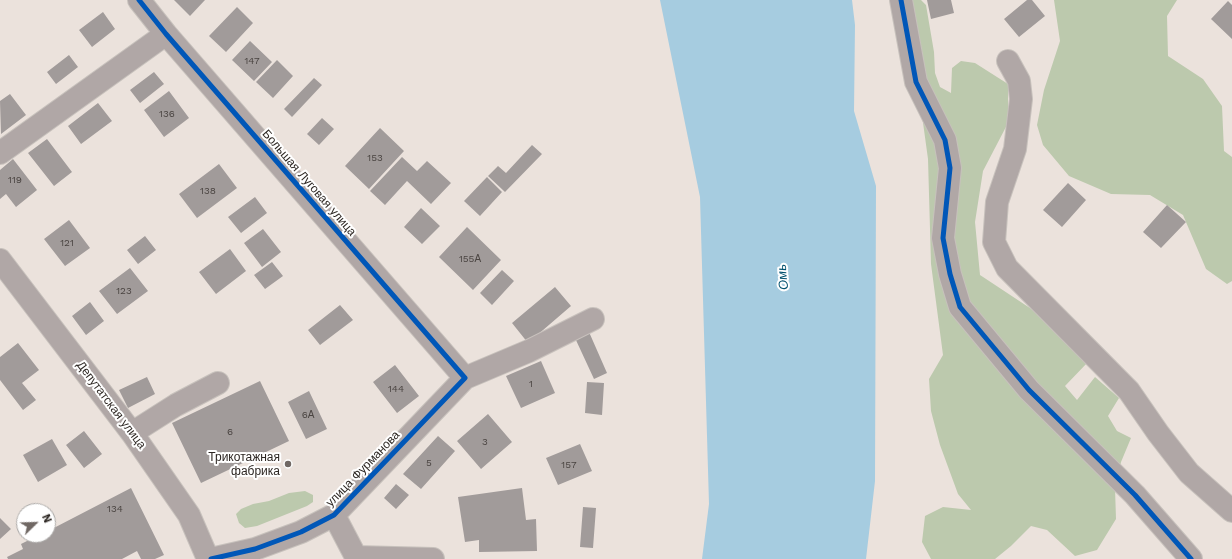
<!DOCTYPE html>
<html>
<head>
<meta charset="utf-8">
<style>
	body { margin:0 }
	#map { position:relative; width:1232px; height:559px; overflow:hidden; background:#ebe2dc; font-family:"Work Sans",sans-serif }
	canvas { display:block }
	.north { position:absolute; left:16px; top:503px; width:40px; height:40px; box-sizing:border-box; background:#fff; border:1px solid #aba9a7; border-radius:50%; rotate:67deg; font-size:11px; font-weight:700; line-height:16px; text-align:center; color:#2d2723 }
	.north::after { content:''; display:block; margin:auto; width:14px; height:18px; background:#706864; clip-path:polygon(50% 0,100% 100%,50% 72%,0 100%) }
</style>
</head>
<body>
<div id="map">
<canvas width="1232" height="559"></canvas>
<div class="north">N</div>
</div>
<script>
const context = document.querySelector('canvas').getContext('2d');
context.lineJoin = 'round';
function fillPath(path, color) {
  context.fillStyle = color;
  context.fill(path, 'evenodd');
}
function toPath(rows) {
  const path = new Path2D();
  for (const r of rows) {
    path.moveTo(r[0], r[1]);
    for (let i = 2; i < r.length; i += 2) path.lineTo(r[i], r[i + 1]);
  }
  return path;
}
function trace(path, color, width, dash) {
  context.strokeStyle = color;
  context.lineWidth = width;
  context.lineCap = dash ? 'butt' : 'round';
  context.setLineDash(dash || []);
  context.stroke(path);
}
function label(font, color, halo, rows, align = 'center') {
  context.font = font + ' "Work Sans",sans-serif';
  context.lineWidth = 4;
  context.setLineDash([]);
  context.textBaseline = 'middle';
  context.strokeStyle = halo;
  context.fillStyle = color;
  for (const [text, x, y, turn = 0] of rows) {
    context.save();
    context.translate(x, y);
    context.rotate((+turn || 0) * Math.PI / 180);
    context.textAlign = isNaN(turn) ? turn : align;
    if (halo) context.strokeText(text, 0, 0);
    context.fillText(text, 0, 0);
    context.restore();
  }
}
fillPath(toPath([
	[911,0,921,0,926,5,934,52,935,73,940,87,951,93,952,68,961,61,975,63,1008,84,1008,123,983,171,975,222,980,275,1042,316,1088,362,1065,386,1077,400,1095,377,1119,398,1108,416,1117,431,1131,438,1121,462,1115,488,1116,519,1097,550,1075,556,1047,530,1031,526,1011,546,995,559,931,559,922,542,925,516,943,507,971,510,958,494,940,445,931,411,929,379,943,355,931,264,928,159,921,108],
	[1054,0,1177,0,1167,16,1168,56,1203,79,1222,106,1224,151,1232,157,1232,281,1227,284,1206,269,1183,215,1150,195,1111,194,1069,176,1043,145,1037,125,1044,90,1060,41],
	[305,491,313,495,313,502,307,506,257,526,245,528,239,523,236,514,241,509,253,504,269,501,289,493]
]), '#bcc9ad');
fillPath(toPath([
	[660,0,852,0,855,25,854,111,876,186,875,481,866,559,702,559,709,504,700,197]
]), '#a6cce0');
fillPath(toPath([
	[174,0,205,0,190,16],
	[927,0,951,0,954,13,931,19],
	[1027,0,1032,0,1045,16,1019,37,1004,19],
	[1228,1,1232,5,1232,39,1211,19],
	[237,7,253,23,226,52,209,36],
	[103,12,115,29,92,47,79,30],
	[250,41,272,62,254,81,232,60],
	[69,55,78,67,56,84,47,72],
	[277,60,293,76,273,98,256,82],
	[154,72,164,84,140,103,130,90],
	[314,78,322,85,292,117,284,109],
	[169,91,189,118,164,137,144,110],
	[10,94,26,115,1,134,0,101],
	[98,103,112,121,81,144,68,126],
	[322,118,334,129,319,145,307,134],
	[380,128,404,151,369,189,345,166],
	[47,139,72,172,54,186,28,153],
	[532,145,542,154,505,192,488,176,498,166,506,173],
	[402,157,417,171,427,161,451,183,431,204,407,181,385,205,370,191],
	[13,159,37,190,16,207,6,194,0,199,0,170],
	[219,164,237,188,197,218,179,194],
	[487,177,502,192,480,216,464,201],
	[1068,183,1086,200,1062,227,1043,210],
	[255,197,267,213,241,233,228,217],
	[1167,205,1186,222,1161,248,1143,232],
	[421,208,440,226,422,244,404,227],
	[69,220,90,248,65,266,44,239],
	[467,227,501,260,473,290,439,257],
	[263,229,281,252,262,267,244,243],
	[145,236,156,250,138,264,127,250],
	[230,249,246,271,216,294,199,272],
	[272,262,283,276,265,289,254,275],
	[130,268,148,291,117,314,99,291],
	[502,270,514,281,492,305,480,293],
	[555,287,571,306,528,343,512,323],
	[90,302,104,321,86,335,72,316],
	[340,305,353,320,320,345,308,330],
	[589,332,607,373,594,379,575,338],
	[18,343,39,370,22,383,36,400,23,410,0,380,0,357],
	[541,361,555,393,521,408,506,376],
	[395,365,419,396,397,413,373,382],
	[147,377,155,394,128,408,119,390],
	[260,381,289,441,201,483,172,423],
	[587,382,604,383,602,415,585,413],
	[309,391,327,429,306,439,288,402],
	[488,414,512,442,481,469,457,441],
	[84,431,102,454,84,468,66,445],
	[438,436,455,451,421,489,403,474],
	[52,439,67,465,38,482,23,455],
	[580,444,592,471,558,485,546,458],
	[396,484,409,495,396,509,384,498],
	[131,488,164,555,155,559,141,559,137,551,122,559,8,559,7,557,23,549,21,544,39,535,48,535,48,531],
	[522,488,526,520,536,519,537,551,479,552,479,540,465,542,458,497],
	[583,507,596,508,593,548,580,547],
	[0,518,11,529,0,539]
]), '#a19b9a');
const minor = toPath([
	[139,0,166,34,465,378],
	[901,0,916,82,945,140,950,168,943,238,950,274,960,307,1029,390,1135,495,1191,559],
	[1008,61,1019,81,1021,99,1015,149,997,202,994,242,1007,268,1129,391,1158,433,1189,473,1232,511],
	[0,153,166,34],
	[0,260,132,433,189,515,208,559],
	[132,433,176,405,218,383],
	[334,515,356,557,433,559],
	[211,559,255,549,301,532,334,515,465,378,529,351,593,319]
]);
trace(minor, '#c7c1bc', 24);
trace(minor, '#b0a7a6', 22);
trace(toPath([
	[139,0,166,34,465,378,334,515,301,532,255,549,211,559],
	[901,0,916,82,945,140,950,168,943,238,950,274,960,307,1029,390,1135,495,1191,559]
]), '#0057b8', 5);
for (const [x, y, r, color] of [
	[288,464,4,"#706864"]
]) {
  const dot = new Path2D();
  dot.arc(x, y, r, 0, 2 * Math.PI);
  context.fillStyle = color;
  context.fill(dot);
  trace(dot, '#fff', 1.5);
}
label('10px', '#4a4441', null, [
	["147",252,61],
	["136",167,114],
	["153",375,158],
	["119",15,180],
	["138",208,191],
	["121",67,243],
	["155А",470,259],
	["123",124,291],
	["1",531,384],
	["144",396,389],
	["6А",308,415],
	["6",230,432],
	["3",485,442],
	["5",429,463],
	["157",569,465],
	["134",115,509]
]);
label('12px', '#2d2723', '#fff', [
	["Большая Луговая улица",309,183,49],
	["Депутатская улица",111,405,53],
	["улица Фурманова",363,469,-46]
]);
label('12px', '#2d2723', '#fff', [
	["Трикотажная",280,457],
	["фабрика",280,471]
], 'right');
label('italic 13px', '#00506e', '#fff', [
	["Омь",783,277,-96]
]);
</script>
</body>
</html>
